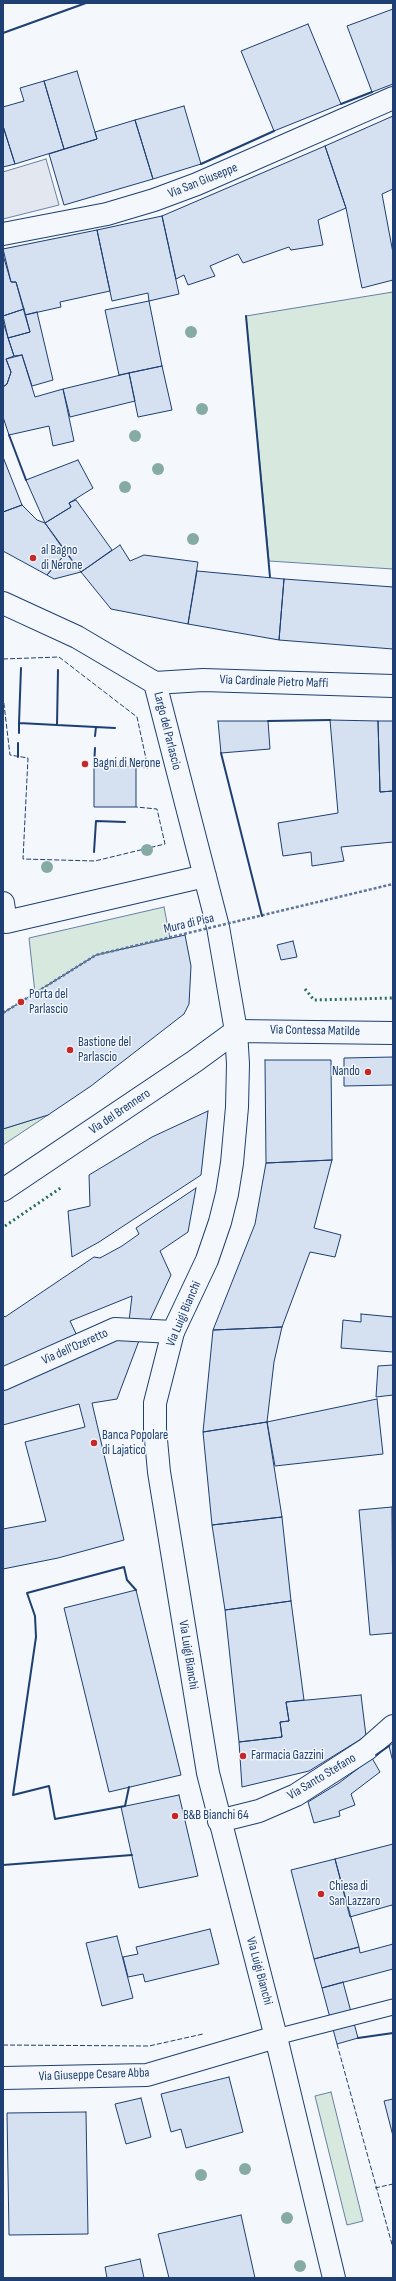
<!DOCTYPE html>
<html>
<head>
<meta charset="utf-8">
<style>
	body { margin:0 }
	#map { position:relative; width:396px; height:2281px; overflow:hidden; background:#f4f7fb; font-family:"Sofia Sans Condensed",sans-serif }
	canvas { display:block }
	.frame { position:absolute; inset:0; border:4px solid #1d3f73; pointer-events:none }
</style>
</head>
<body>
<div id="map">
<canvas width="396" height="2281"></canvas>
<div class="frame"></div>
</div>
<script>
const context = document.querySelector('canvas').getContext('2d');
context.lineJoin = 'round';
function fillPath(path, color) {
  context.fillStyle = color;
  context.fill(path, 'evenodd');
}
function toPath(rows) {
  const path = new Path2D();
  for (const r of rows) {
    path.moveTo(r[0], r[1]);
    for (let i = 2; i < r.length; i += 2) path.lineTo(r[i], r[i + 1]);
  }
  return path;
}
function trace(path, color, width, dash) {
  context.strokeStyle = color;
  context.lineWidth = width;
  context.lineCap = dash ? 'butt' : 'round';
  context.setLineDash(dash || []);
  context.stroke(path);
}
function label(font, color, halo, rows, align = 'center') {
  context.font = font + ' "Sofia Sans Condensed",sans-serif';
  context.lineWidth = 3;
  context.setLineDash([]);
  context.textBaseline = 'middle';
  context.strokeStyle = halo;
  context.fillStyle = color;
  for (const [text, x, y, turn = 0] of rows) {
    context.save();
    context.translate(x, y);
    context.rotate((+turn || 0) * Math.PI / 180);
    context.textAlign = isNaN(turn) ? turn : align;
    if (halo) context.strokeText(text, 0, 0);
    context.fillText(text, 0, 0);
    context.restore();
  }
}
const green = toPath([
	[393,292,393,569,269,561,246,316,393,292],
	[164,907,170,938,35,993,29,938,164,907],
	[48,1115,3,1145,3,1129,48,1115],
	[331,2092,363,2221,347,2225,315,2096,331,2092]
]);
fillPath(green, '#d7e8df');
trace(green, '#687fa3', 1);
const parking = toPath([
	[46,159,59,205,3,219,3,172,46,159]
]);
fillPath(parking, '#e3e8f0');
trace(parking, '#687fa3', 1);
const building = toPath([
	[393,9,393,84,372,92,347,26,393,9],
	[308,24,341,104,274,131,241,51,308,24],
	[77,71,97,139,64,149,44,81,77,71],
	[44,81,64,149,15,164,3,126,3,107,24,101,20,88,44,81],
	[184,106,201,164,153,179,135,120,184,106],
	[393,116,393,189,382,194,393,253,393,280,362,288,346,208,325,146,393,116],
	[135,120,153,179,64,205,49,154,97,139,95,132,135,120],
	[3,126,15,164,3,167,3,126],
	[325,146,346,208,318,220,323,245,291,250,289,247,243,263,238,254,210,266,215,276,188,285,184,275,176,279,162,216,325,146],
	[162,216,179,294,149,301,148,293,112,301,97,230,162,216],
	[97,230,110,291,60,302,61,307,25,315,16,282,11,282,3,249,97,230],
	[3,255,11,282,16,282,24,309,3,316,3,255],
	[149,301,162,366,119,375,105,310,149,301],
	[24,309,30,332,8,338,3,316,24,309],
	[37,312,53,380,32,386,22,355,14,356,8,338,30,332,25,315,37,312],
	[3,322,14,356,6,359,11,372,7,384,3,387,3,322],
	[22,355,35,397,63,389,74,441,53,446,49,426,9,435,3,417,3,387,7,384,11,372,6,359,22,355],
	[162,366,172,410,138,417,129,373,162,366],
	[129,373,135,401,70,417,63,389,129,373],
	[3,457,22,505,3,512,3,457],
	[78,460,93,488,69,503,71,507,45,523,26,480,78,460],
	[76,500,112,550,81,572,45,523,71,507,69,503,76,500],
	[22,505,37,520,45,523,66,553,47,575,3,551,3,512,22,505],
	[120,545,130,561,144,555,198,562,188,624,111,609,81,572,120,545],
	[66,553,81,572,54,579,47,575,66,553],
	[197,571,284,579,279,640,188,624,197,571],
	[284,579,393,587,393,649,279,640,284,579],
	[330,720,378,721,380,792,393,791,393,842,341,847,344,861,312,866,311,852,283,856,278,823,338,813,330,720],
	[218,721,268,721,270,749,221,753,218,721],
	[378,721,393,721,393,791,380,792,378,721],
	[94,766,136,767,136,807,94,807,94,766],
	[185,935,191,966,189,1004,184,1014,91,1086,48,1115,3,1129,3,1013,96,955,185,935],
	[293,941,297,957,281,960,277,945,293,941],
	[393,1057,393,1085,344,1086,344,1058,393,1057],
	[265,1060,331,1060,332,1160,266,1163,265,1060],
	[208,1111,201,1175,99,1242,72,1257,68,1211,90,1206,89,1175,152,1137,208,1111],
	[332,1160,314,1228,341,1235,335,1257,310,1252,282,1327,213,1330,255,1224,266,1163,332,1160],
	[196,1188,188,1232,160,1251,171,1275,149,1322,129,1321,132,1296,70,1321,79,1340,3,1374,3,1315,5,1317,94,1257,100,1258,122,1246,139,1234,136,1228,196,1188],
	[361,1314,393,1317,393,1352,341,1348,343,1320,361,1322,361,1314],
	[282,1327,274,1362,267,1422,203,1432,213,1330,282,1327],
	[140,1338,117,1399,92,1403,124,1540,58,1558,3,1569,3,1529,46,1521,25,1442,85,1427,79,1404,3,1425,3,1387,117,1339,140,1338],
	[393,1365,393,1395,376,1397,378,1366,393,1365],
	[377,1399,383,1454,275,1466,267,1422,377,1399],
	[267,1422,282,1517,212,1525,203,1432,267,1422],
	[392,1507,393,1633,370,1635,359,1510,392,1507],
	[282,1517,291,1601,225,1610,212,1525,282,1517],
	[136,1590,181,1775,109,1792,64,1608,136,1590],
	[291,1601,304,1700,286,1702,289,1721,280,1722,282,1737,239,1742,225,1610,291,1601],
	[361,1695,366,1736,309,1771,242,1787,239,1742,282,1737,280,1722,289,1721,286,1702,361,1695],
	[393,1743,393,1762,389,1746,393,1743],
	[372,1758,380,1772,351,1794,355,1805,339,1811,340,1816,314,1823,308,1802,339,1783,372,1758],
	[179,1795,198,1876,139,1888,121,1807,179,1795],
	[393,1844,393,1908,392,1905,350,1917,335,1859,393,1844],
	[335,1859,359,1947,314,1959,291,1870,335,1859],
	[210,1929,219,1964,145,1982,143,1974,128,1977,123,1957,138,1954,136,1947,210,1929],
	[117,1936,133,1998,102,2006,86,1943,117,1936],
	[393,1944,393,1969,322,1988,314,1959,359,1947,360,1953,393,1944],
	[343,1982,358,2038,337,2044,322,1988,343,1982],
	[229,2077,243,2132,186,2148,181,2129,171,2132,161,2094,229,2077],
	[141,2098,151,2137,126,2144,115,2104,141,2098],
	[393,2099,393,2136,384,2101,393,2099],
	[86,2112,88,2234,9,2235,7,2113,86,2112],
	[241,2215,255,2278,169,2278,158,2234,241,2215],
	[140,2259,144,2278,107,2278,105,2267,140,2259]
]);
fillPath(building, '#d5e0f0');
trace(building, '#1d3f73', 1);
const lane = toPath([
	[276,2037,393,2007]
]);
const street = toPath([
	[3,234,107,214,154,200,197,184,393,98],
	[3,603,77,637,155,683,218,927,236,1031],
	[155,683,203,680,393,686],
	[3,903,6,922,205,876],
	[3,1379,115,1329,173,1332],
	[219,1821,259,1811,296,1795,367,1749,393,1726],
	[3,2078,147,2075,276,2037]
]);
const secondary = toPath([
	[236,1031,238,1064,237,1107,232,1163,227,1194,220,1222,207,1260,173,1332,155,1403,155,1429,159,1472,208,1773,276,2037,334,2278]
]);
const primary = toPath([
	[3,1190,195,1061,236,1031,393,1033]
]);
trace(lane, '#1d3f73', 17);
trace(street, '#1d3f73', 24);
trace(secondary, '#1d3f73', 24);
trace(primary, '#1d3f73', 24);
trace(lane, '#f4f7fb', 15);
trace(street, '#f4f7fb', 22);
trace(secondary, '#f4f7fb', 22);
trace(primary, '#f4f7fb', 22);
trace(toPath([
	[3,1013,96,955,393,884]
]), '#5e769c', 2.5, [3, 2]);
trace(toPath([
	[305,989,314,1000,393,998],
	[5,1226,62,1187]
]), '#2c6c60', 3, [2, 3]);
trace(toPath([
	[3,659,59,657,137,717,148,768,136,767],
	[3,696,10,755,28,758,23,859,95,861,165,844,157,809,136,807],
	[337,2044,393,2248],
	[3,2045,149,2046,203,2034],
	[375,2188,393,2184]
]), '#1d3f73', 1, [5, 2]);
trace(toPath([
	[3,33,86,3],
	[341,104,372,92],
	[201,164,274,131],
	[246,316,270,577],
	[9,435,26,480],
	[21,668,19,723,57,725,58,670],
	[268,721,330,720],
	[57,725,115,728],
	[19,733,19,723],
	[95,736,96,727],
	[221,753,262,916],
	[18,757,18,743],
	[94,766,95,748],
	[94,852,96,821,125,822],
	[376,1755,389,1746],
	[129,1787,125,1806,55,1819,49,1786,13,1795,36,1637,35,1616,27,1593,124,1567,127,1580,136,1590],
	[3,1865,132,1855],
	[358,2038,393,2033]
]), '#1d3f73', 2);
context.fillStyle = '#86aba6';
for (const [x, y] of [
	[191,332],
	[202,409],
	[135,436],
	[158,469],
	[125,487],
	[193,539],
	[147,850],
	[47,867],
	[245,2169],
	[201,2175],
	[287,2218],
	[300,2266]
]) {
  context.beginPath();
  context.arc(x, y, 6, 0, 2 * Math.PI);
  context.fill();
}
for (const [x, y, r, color] of [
	[33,558,4,"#c62828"],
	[85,764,4,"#c62828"],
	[21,1002,4,"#c62828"],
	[70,1050,4,"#c62828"],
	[368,1072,4,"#c62828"],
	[94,1443,4,"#c62828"],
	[243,1756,4,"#c62828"],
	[175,1816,4,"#c62828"],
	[321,1894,4,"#c62828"]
]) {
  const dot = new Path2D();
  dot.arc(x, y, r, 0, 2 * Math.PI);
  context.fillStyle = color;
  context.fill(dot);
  trace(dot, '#f4f7fb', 1.5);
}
label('13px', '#1d3f73', '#f4f7fb', [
	["Via San Giuseppe",203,181,-22],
	["Via Cardinale Pietro Maffi",274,682,2],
	["Largo del Parlascio",167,731,76],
	["Mura di Pisa",189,924,-13],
	["Via Contessa Matilde",315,1031,1],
	["Via del Brennero",120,1112,-34],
	["Via Luigi Bianchi",184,1314,-67],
	["Via dell'Ozeretto",75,1347,-24],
	["Via Luigi Bianchi",188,1655,81],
	["Via Santo Stefano",322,1777,-31],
	["Via Luigi Bianchi",259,1971,75],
	["Via Giuseppe Cesare Abba",94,2075,-2]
]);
label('13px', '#1d3f73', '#f4f7fb', [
	["al Bagno",41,551],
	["di Nerone",41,566],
	["Bagni di Nerone",93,764],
	["Porta del",29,995],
	["Parlascio",29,1010],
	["Bastione del",78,1043],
	["Parlascio",78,1058],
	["Nando",360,1072,"right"],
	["Banca Popolare",102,1436],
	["di Lajatico",102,1451],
	["Farmacia Gazzini",251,1756],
	["B&B Bianchi 64",183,1816],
	["Chiesa di",329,1887],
	["San Lazzaro",329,1902]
], 'left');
</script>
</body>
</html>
